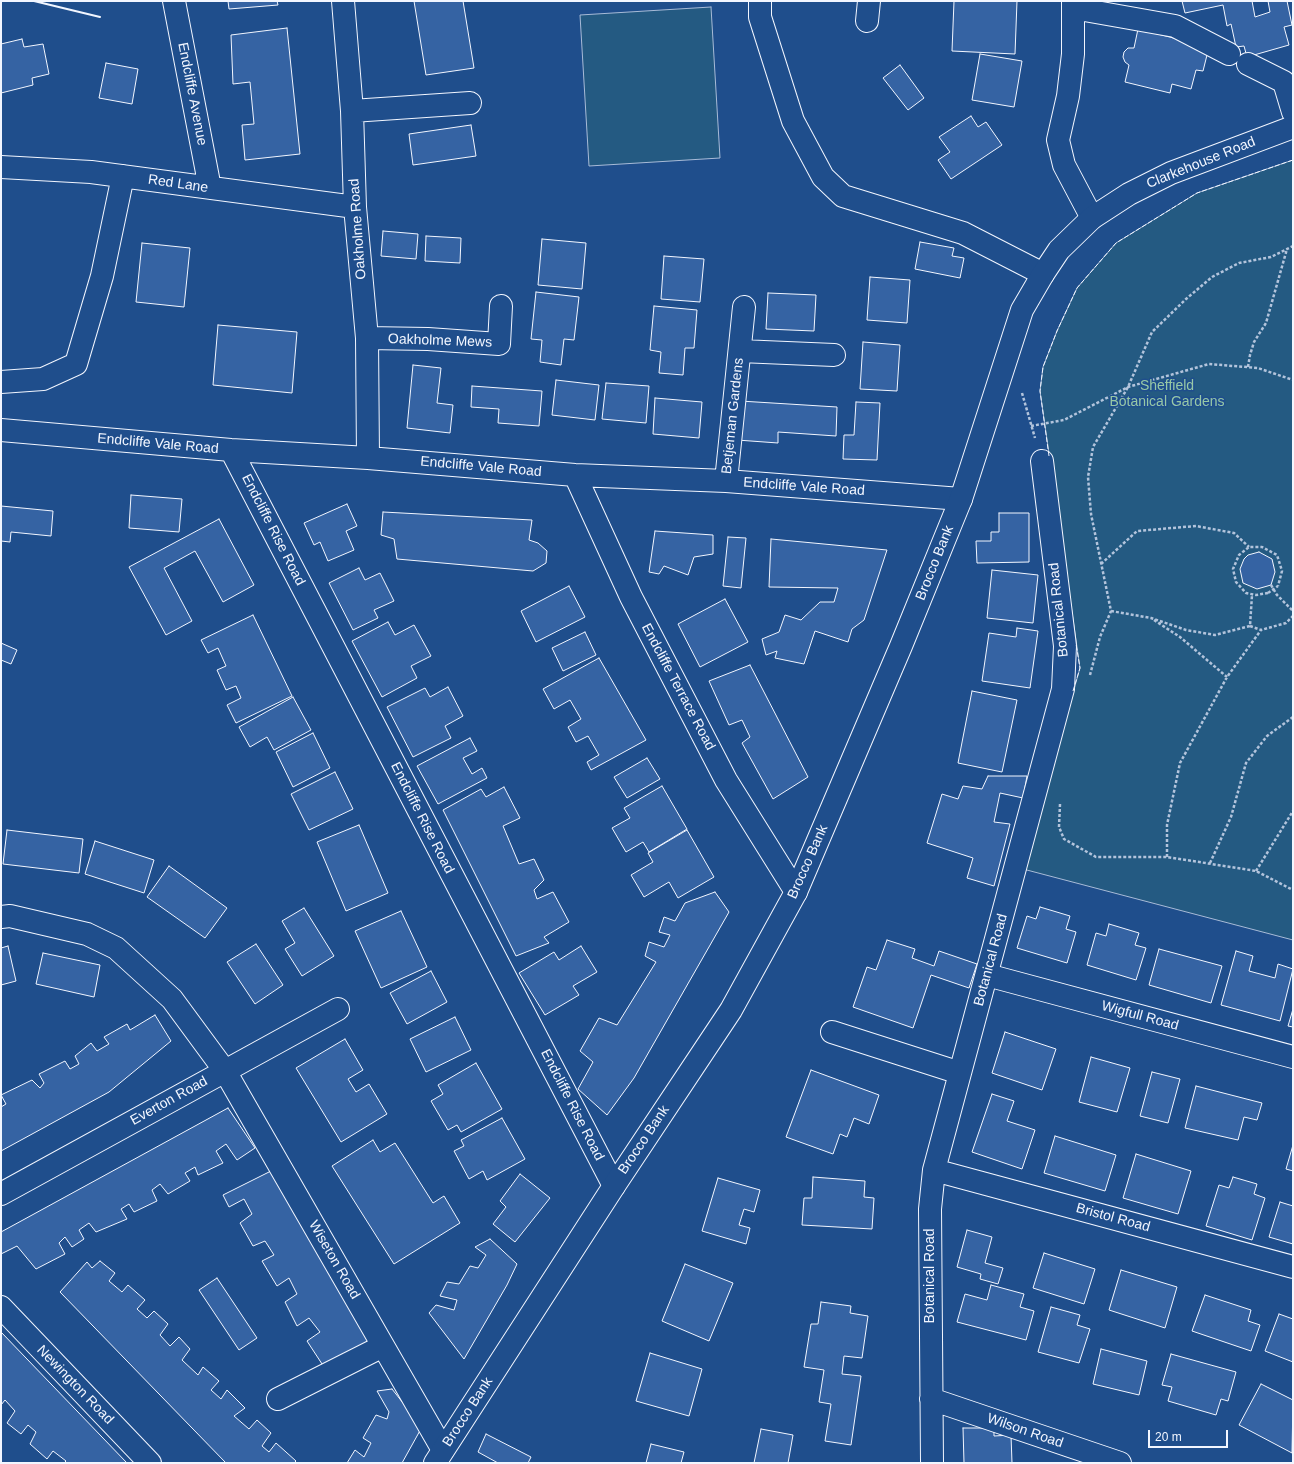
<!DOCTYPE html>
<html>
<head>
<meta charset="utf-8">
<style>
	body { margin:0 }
	#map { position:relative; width:1294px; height:1464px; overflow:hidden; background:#1f4e8c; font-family:Helvetica,sans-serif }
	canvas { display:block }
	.frame { position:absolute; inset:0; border:2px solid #f2f6ff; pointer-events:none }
	.scale { position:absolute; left:1148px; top:1430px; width:80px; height:18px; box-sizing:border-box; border:2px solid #f2f6ff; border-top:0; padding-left:5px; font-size:12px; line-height:14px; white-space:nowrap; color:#f2f6ff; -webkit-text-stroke:3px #1f4e8c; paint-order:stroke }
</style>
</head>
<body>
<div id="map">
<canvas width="1294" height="1464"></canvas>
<div class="frame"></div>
<div class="scale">20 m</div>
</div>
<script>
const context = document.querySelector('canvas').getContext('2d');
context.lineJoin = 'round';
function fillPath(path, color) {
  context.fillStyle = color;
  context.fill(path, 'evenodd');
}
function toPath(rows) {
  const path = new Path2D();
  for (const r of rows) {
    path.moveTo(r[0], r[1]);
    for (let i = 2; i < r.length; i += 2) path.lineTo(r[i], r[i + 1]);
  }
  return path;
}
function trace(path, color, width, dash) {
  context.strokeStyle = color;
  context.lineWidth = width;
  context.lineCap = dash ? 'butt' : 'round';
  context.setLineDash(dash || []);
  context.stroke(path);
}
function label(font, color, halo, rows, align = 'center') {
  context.font = font + ' Helvetica,sans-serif';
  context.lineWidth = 3;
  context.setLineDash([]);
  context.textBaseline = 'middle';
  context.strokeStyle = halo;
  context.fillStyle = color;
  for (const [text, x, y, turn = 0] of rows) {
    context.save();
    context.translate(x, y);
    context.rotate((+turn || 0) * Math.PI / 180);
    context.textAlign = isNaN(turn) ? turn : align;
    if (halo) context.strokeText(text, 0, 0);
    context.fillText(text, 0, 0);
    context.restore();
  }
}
const green = toPath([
	[711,7,720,158,589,166,580,15,711,7],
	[1293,160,1293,940,1023,869,1080,668,1040,391,1043,367,1057,331,1077,288,1116,243,1197,193,1293,160]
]);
fillPath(green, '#245a82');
trace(green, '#a8bbd7', 1);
const building = toPath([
	[228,1,277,1,278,5,229,9,228,1],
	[414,1,463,1,474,68,426,75,414,1],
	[954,1,1017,1,1015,54,952,51,954,1],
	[1182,1,1252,1,1255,17,1270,12,1268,1,1287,1,1292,25,1284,27,1289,45,1247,57,1244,46,1236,47,1231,24,1227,26,1223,5,1185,13,1182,1],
	[287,28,300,154,245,160,242,125,254,124,250,82,233,84,231,35,287,28],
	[1138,29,1209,47,1203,71,1196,70,1191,89,1172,84,1170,93,1125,82,1129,65,1125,62,1123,57,1124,52,1128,48,1134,48,1138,29],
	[22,39,24,47,43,44,49,74,32,78,33,85,1,93,1,44,22,39],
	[980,54,1022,61,1014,107,972,100,980,54],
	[106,63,138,69,132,104,99,98,106,63],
	[900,65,924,98,908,110,883,78,900,65],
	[971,116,978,127,986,122,1002,145,951,179,938,160,950,152,939,137,971,116],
	[471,125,476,156,413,165,409,134,471,125],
	[383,231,418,234,416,259,381,256,383,231],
	[426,236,461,238,460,263,425,261,426,236],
	[542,239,586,243,582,289,538,285,542,239],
	[920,242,954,248,952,256,964,258,960,278,915,269,920,242],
	[142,243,190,248,184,307,136,302,142,243],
	[664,256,704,259,700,302,661,299,664,256],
	[870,277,910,280,907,323,867,320,870,277],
	[536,292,579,297,574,340,564,339,561,365,540,362,542,340,531,339,536,292],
	[768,293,816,295,814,331,766,329,768,293],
	[654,306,697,310,694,348,685,348,683,375,659,373,661,352,650,350,654,306],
	[218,325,297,332,292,393,213,385,218,325],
	[863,342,900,345,897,391,860,389,863,342],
	[413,365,441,368,437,403,453,405,450,433,407,428,413,365],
	[556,380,599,385,595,420,552,415,556,380],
	[606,383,649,386,646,423,602,419,606,383],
	[472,386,542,391,539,426,498,423,499,409,471,407,472,386],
	[655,398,702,402,699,438,653,434,655,398],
	[740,401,837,407,836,436,778,432,778,443,737,440,740,401],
	[856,402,880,403,877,460,843,459,844,435,854,435,856,402],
	[131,495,182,499,179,532,129,528,131,495],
	[347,504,357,526,346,531,354,550,328,561,320,542,314,545,304,523,347,504],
	[1,506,53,511,51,536,11,532,10,542,1,541,1,506],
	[383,512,532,520,529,540,538,543,547,551,546,563,533,571,397,559,394,539,381,535,383,512],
	[999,513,1029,513,1029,562,977,563,976,541,991,541,991,532,999,532,999,513],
	[219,519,254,585,223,602,195,551,164,568,192,621,166,635,129,567,219,519],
	[655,531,713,535,713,554,694,557,688,575,664,566,659,574,649,572,655,531],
	[728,537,746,538,741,588,723,586,728,537],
	[771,539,887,550,864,620,852,629,848,642,815,631,804,664,775,658,777,651,766,655,762,639,779,632,785,615,801,620,820,602,834,602,838,588,769,587,771,539],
	[1259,552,1272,559,1275,572,1271,585,1257,589,1243,583,1240,569,1244,559,1248,555,1259,552],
	[359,568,365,580,380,573,394,601,374,610,378,618,353,630,329,583,359,568],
	[992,570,1038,575,1033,623,987,618,992,570],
	[569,586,585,617,536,642,521,611,569,586],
	[725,599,748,642,700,667,678,624,725,599],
	[253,615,292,696,236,723,227,705,241,698,236,686,226,690,217,670,226,666,218,648,208,653,201,640,253,615],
	[388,622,395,635,414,625,431,656,411,666,417,678,382,697,352,641,388,622],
	[1017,628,1038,631,1030,688,982,681,989,633,1016,637,1017,628],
	[585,632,596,655,563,671,552,648,585,632],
	[1,643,17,650,11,664,1,660,1,643],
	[599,658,646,740,591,770,587,762,599,755,588,736,576,742,568,727,581,719,570,700,554,709,543,689,599,658],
	[750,665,808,777,773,799,742,743,750,737,742,720,729,725,709,681,750,665],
	[448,687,463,716,445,726,451,738,413,757,387,707,425,688,430,697,448,687],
	[972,691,1017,700,1002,772,958,763,972,691],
	[293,697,311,730,274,750,267,737,250,747,239,727,293,697],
	[313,733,330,768,293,787,276,752,313,733],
	[470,738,477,751,463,758,472,774,482,768,487,778,438,804,417,766,470,738],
	[647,758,660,779,627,798,614,777,647,758],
	[335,772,353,809,309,830,291,794,335,772],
	[988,776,1027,776,1023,798,1000,793,994,822,1010,824,994,886,967,878,973,858,927,843,942,794,958,799,963,786,982,789,988,776],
	[662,786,687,829,649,852,643,842,626,852,612,828,630,818,624,808,662,786],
	[504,787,520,818,503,826,519,864,534,859,544,880,534,890,537,899,553,892,569,922,544,937,549,943,516,956,443,810,481,789,486,797,504,787],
	[359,825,388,893,346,911,317,842,359,825],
	[7,830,83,839,79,873,3,864,7,830],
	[687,830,714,877,678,898,669,882,644,897,631,875,653,862,648,853,687,830],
	[95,841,154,860,144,893,85,874,95,841],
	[169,866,227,908,205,938,147,897,169,866],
	[715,892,729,912,634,1078,607,1115,578,1089,593,1062,580,1051,599,1018,617,1025,656,962,645,956,649,942,664,947,670,935,659,932,664,917,675,921,685,903,715,892],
	[1040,907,1070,916,1066,929,1076,932,1067,963,1017,948,1027,916,1036,919,1040,907],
	[304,908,334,956,302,976,285,949,295,943,282,921,304,908],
	[401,911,427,967,381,988,355,931,401,911],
	[1109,924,1139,933,1135,945,1146,948,1136,980,1087,965,1096,933,1106,936,1109,924],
	[887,940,915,949,912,958,934,966,939,951,977,964,969,988,931,975,913,1028,853,1007,867,967,876,970,887,940],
	[256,944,283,985,255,1004,227,962,256,944],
	[8,946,16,981,1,985,1,948,8,946],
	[581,946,597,972,573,986,579,995,545,1015,519,973,554,952,559,960,581,946],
	[1159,949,1222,966,1211,1003,1149,985,1159,949],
	[1236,951,1253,956,1249,971,1275,978,1278,964,1293,969,1280,1021,1221,1005,1236,951],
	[43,953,100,965,94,997,36,984,43,953],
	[431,971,447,1002,407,1024,390,993,431,971],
	[1293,1009,1293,1027,1288,1026,1293,1009],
	[155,1015,171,1041,109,1092,1,1151,1,1107,6,1104,1,1095,32,1080,40,1088,44,1083,39,1074,65,1061,70,1069,79,1064,75,1056,91,1043,97,1051,109,1044,104,1037,127,1024,130,1030,155,1015],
	[455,1017,471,1050,426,1072,410,1039,455,1017],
	[1005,1032,1056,1049,1042,1090,992,1073,1005,1032],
	[345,1039,363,1070,348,1079,356,1092,369,1084,387,1114,341,1142,296,1068,345,1039],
	[1091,1057,1130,1068,1117,1112,1079,1102,1091,1057],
	[476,1063,502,1109,461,1132,457,1125,448,1130,431,1101,443,1094,438,1085,476,1063],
	[811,1070,879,1095,869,1124,854,1118,847,1137,840,1134,833,1154,786,1137,811,1070],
	[1152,1072,1180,1079,1168,1123,1140,1116,1152,1072],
	[1196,1086,1262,1103,1257,1120,1244,1117,1238,1140,1185,1128,1196,1086],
	[992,1094,1014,1101,1007,1121,1035,1130,1022,1169,972,1152,992,1094],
	[228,1108,255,1148,237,1160,226,1144,216,1151,223,1163,198,1175,195,1167,185,1173,190,1181,168,1194,160,1184,152,1190,157,1201,134,1212,129,1204,121,1209,127,1219,96,1232,89,1223,79,1230,84,1239,72,1247,65,1237,59,1243,65,1254,36,1269,17,1246,1,1254,1,1232,228,1108],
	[502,1118,525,1159,487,1180,483,1171,469,1179,454,1151,464,1146,461,1140,502,1118],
	[1055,1136,1116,1155,1105,1191,1044,1173,1055,1136],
	[373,1140,380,1152,395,1143,433,1203,444,1196,460,1223,394,1264,332,1166,373,1140],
	[1293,1145,1293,1171,1286,1169,1293,1145],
	[1136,1154,1191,1171,1178,1214,1123,1198,1136,1154],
	[273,1170,371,1347,324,1367,307,1341,320,1332,309,1318,297,1326,285,1302,297,1294,289,1278,277,1286,262,1261,274,1255,265,1241,253,1246,240,1223,252,1214,244,1199,229,1207,223,1195,273,1170],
	[520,1174,550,1198,515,1242,493,1224,506,1207,500,1201,520,1174],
	[813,1177,865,1181,864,1197,874,1198,872,1229,802,1225,804,1198,812,1198,813,1177],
	[1233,1177,1257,1184,1254,1194,1265,1198,1252,1240,1206,1226,1219,1185,1229,1188,1233,1177],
	[718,1178,760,1190,754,1212,744,1209,739,1225,750,1228,746,1244,702,1231,718,1178],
	[1280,1202,1293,1206,1293,1244,1269,1237,1280,1202],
	[967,1230,992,1237,985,1263,1003,1268,998,1284,980,1279,981,1274,957,1267,967,1230],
	[490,1239,517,1264,507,1285,464,1359,429,1313,436,1305,454,1310,457,1300,440,1296,447,1282,459,1284,470,1266,478,1268,486,1255,475,1247,490,1239],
	[1044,1253,1095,1269,1084,1304,1033,1288,1044,1253],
	[100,1261,115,1273,109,1281,122,1292,128,1285,145,1300,137,1309,147,1318,154,1311,168,1324,160,1335,170,1346,179,1337,190,1349,182,1360,198,1375,203,1367,219,1381,211,1390,221,1399,227,1390,245,1408,234,1416,249,1429,257,1420,271,1433,262,1446,269,1452,276,1443,296,1461,294,1463,226,1463,60,1292,87,1262,92,1268,100,1261],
	[685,1264,733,1283,709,1341,662,1321,685,1264],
	[1121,1270,1177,1287,1165,1328,1109,1310,1121,1270],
	[217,1278,257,1338,239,1350,199,1290,217,1278],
	[991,1285,1024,1294,1020,1307,1034,1311,1026,1340,957,1322,965,1294,987,1300,991,1285],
	[1205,1295,1251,1310,1248,1321,1260,1325,1251,1351,1192,1331,1205,1295],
	[821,1302,851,1306,850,1313,868,1316,862,1358,844,1356,842,1374,861,1376,851,1445,825,1441,831,1404,819,1402,824,1370,804,1367,811,1324,818,1324,821,1302],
	[1051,1307,1080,1315,1077,1325,1090,1329,1079,1363,1038,1352,1051,1307],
	[1279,1314,1293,1319,1293,1362,1265,1351,1279,1314],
	[1,1332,127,1463,64,1463,66,1461,53,1451,47,1459,30,1444,36,1432,28,1425,21,1434,7,1423,15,1411,5,1400,1,1405,1,1332],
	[1101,1349,1147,1361,1139,1395,1093,1384,1101,1349],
	[650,1353,702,1369,689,1416,636,1401,650,1353],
	[1171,1354,1236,1372,1228,1401,1221,1399,1216,1415,1168,1401,1172,1387,1162,1385,1171,1354],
	[1261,1384,1293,1400,1292,1453,1239,1425,1261,1384],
	[392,1389,422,1427,402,1463,347,1463,355,1450,364,1457,371,1443,363,1438,376,1415,387,1419,389,1412,377,1391,392,1389],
	[963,1428,994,1428,994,1436,1011,1435,1012,1463,964,1463,963,1428],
	[761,1429,793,1435,788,1463,754,1463,761,1429],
	[486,1434,531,1457,528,1463,498,1463,478,1452,486,1434],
	[651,1444,684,1452,681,1463,646,1463,651,1444]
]);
fillPath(building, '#3563a3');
trace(building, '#f2f6ff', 1);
const minor = toPath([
	[174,1,210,188],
	[343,1,352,111,355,207,367,338,368,458],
	[760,1,760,17,793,121,823,177,843,196,963,233,1043,274],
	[1073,1,1073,54,1068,96,1058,140,1064,165,1092,218],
	[1073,8,1175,26,1229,54],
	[867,21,869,1],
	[1248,64,1284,82,1293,112],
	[352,111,470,103],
	[1,167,91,172,355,207],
	[367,338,428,339,499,344,501,306],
	[740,351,834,355],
	[1,382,43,379,76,364,102,276,123,176],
	[1,430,231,450,368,458,575,475,726,481,961,499],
	[231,450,614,1186],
	[575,475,631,597,726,780,796,892],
	[726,481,744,307],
	[1,917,10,916,87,934,116,948,172,999,225,1071,443,1450],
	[987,975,1293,1057],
	[832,1032,960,1073],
	[934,1170,1293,1267],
	[1,1194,338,1009],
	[1,1307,150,1463],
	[278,1399,383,1346],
	[931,1399,1120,1463],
	[932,1463,930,1209,934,1170,1063,689,1065,646,1042,461]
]);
const major = toPath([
	[435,1463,614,1186,731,1010,796,892,901,646,961,499,1022,310,1043,274,1059,250,1092,218,1129,194,1171,173,1293,127]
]);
trace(minor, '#f2f6ff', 24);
trace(major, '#f2f6ff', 24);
trace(toPath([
	[1248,367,1250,355,1254,342,1266,323,1287,249],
	[1022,393,1035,438],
	[1031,426,1064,420,1128,387,1209,364,1258,368,1293,380],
	[1101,564,1137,531,1196,526,1234,533,1249,547],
	[1271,585,1277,595,1293,611],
	[1268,593,1256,595,1246,593,1236,582,1233,569,1239,555,1249,547,1262,547,1277,555,1282,571,1278,586],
	[1111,611,1151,618,1186,630,1215,635,1250,626,1252,595],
	[1154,620,1180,637,1227,677],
	[1250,626,1261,630,1286,623,1293,616],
	[1090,675,1100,637,1111,611,1091,514,1088,477,1093,447,1128,387,1152,332,1186,299,1212,277,1239,263,1271,257,1293,246],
	[1060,804,1059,827,1064,839,1096,857,1167,857,1256,871,1293,890],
	[1167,857,1167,825,1180,763,1227,677,1261,630],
	[1210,863,1231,817,1246,763,1267,736,1293,717],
	[1256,871,1293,811]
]), '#b3c4dc', 2.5, [3, 2]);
trace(minor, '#1f4e8c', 22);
trace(major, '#1f4e8c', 22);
trace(toPath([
	[1268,593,1278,586]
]), '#b3c4dc', 2.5, [3, 2]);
trace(toPath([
	[1049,456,1040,391,1043,367,1057,331,1077,288,1116,243,1197,193,1293,160],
	[1073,691,1080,668,1076,644]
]), '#f2f6ff', 1, [5, 2]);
trace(toPath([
	[34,1,100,17]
]), '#f2f6ff', 2);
label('14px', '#f2f6ff', '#1f4e8c', [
	["Endcliffe Avenue",192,94,79],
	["Clarkehouse Road",1201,163,-22],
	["Red Lane",178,184,8],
	["Oakholme Road",358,229,-94],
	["Oakholme Mews",440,341,2],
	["Betjeman Gardens",733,416,-84],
	["Endcliffe Vale Road",158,444,5],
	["Endcliffe Vale Road",481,467,5],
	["Endcliffe Vale Road",804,487,4],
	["Endcliffe Rise Road",273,530,63],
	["Brocco Bank",935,563,-68],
	["Botanical Road",1059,610,-96],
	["Endcliffe Terrace Road",678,687,62],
	["Endcliffe Rise Road",422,818,63],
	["Brocco Bank",808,862,-66],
	["Botanical Road",991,960,-75],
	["Wigfull Road",1140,1016,15],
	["Everton Road",169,1101,-29],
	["Endcliffe Rise Road",572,1105,63],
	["Brocco Bank",644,1140,-56],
	["Bristol Road",1113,1218,15],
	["Wiseton Road",334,1260,60],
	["Botanical Road",930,1276,-90],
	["Newington Road",75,1385,46],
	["Brocco Bank",468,1412,-57],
	["Wilson Road",1025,1431,19]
]);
label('14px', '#97c8a6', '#1f4e8c', [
	["Sheffield",1167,386],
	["Botanical Gardens",1167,402]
]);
</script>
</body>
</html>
